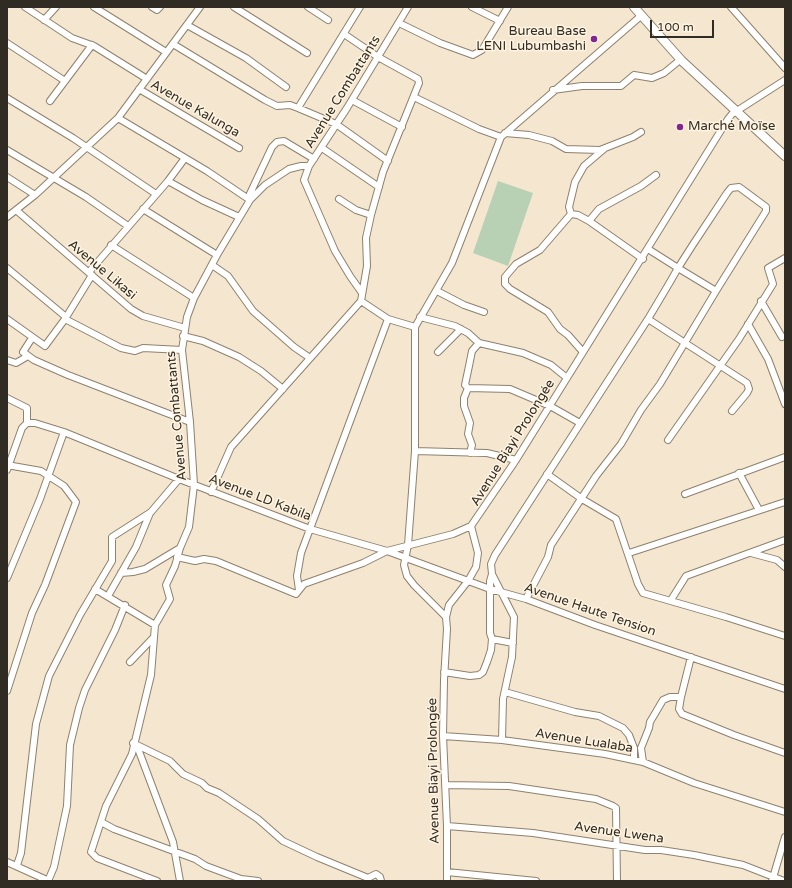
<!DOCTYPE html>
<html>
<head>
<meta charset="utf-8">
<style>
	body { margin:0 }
	#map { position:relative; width:792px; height:888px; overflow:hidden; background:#f4e6cf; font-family:"Varela Round",sans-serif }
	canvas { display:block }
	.frame { position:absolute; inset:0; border:8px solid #312c23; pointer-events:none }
	.scale { position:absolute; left:650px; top:20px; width:64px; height:18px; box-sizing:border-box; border:2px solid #312c23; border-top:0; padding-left:5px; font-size:12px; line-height:14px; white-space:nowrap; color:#312c23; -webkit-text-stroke:3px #fff4e1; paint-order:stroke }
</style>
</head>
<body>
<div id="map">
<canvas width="792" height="888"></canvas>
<div class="frame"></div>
<div class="scale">100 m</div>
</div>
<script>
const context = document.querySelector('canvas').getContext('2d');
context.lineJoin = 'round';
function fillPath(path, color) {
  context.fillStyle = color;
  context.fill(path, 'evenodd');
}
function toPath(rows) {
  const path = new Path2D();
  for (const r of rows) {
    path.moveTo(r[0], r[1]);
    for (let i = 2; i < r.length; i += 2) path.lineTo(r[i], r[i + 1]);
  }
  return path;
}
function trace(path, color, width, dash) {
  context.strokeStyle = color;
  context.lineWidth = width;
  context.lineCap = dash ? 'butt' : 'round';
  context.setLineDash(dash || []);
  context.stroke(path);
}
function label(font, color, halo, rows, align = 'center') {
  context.font = font + ' "Varela Round",sans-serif';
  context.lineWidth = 3;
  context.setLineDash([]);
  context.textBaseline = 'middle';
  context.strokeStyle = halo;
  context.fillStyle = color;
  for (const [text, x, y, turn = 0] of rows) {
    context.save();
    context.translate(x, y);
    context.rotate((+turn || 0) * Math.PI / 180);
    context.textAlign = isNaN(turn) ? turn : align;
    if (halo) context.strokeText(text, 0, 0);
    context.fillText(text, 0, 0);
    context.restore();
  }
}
fillPath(toPath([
	[498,181,533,193,508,266,473,253]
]), '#b8d0b4');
const minor = toPath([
	[25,7,72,38,94,46,147,79],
	[94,7,166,52],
	[152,7,157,10,160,7],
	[234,7,307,53],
	[308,7,328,20],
	[472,7,500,21],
	[731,7,785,68],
	[44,20,56,7],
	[399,23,440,43,473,55,482,50,508,7],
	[187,25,246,58,286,87],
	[7,43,65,81],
	[173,44,265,100,277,106,290,105,298,108,336,124,388,161],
	[139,89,239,148],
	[553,90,582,86,621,86,634,75,652,78,664,73,680,60],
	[414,97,479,129,501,137],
	[7,98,73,138,156,194],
	[352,100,402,127],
	[50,101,92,45],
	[298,108,360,7],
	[118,118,207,171,250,200],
	[505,133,529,135,552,141,566,149,600,150,633,137,641,132],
	[322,148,379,187],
	[7,150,86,197,128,226],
	[309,166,304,180,335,251,350,276,362,293],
	[7,177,35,195],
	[168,181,202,200,239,217],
	[248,198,272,147,277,142,284,141,314,159],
	[339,199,356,210,371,215],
	[143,209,217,255],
	[16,210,131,309,143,316,185,328],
	[571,214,569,207,575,182,584,166,604,149],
	[7,217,35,195,118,118,200,7],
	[589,221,599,209,641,186,656,175],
	[111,245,194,298],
	[212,265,228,276,253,311,294,347,310,358],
	[7,268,66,317],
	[89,272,168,181,185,158],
	[437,291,464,305,484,312],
	[361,301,388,319,415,327],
	[761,301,782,337],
	[420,317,455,326,468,333,479,343,523,353,551,365,567,378],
	[7,319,45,346,65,319,92,275],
	[65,319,121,348,135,351,143,348,182,350],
	[648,319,747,383,749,389,747,393,732,411],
	[748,324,768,359,785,404],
	[183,336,203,341,239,357,261,371,283,389],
	[32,338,23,352,34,360,68,375,190,422],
	[479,343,472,351,469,366,465,385,468,388,510,389,550,406,580,423],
	[438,352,461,329],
	[583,352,568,335,560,329,548,312,510,289,505,284,505,277,516,264,540,250,571,214,578,215,589,221,643,259],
	[7,360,16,363,28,356],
	[468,388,464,398,464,406,470,423,468,434,472,445,470,453],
	[7,398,27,408,27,423],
	[668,440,739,339,773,284,768,268,785,258],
	[415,451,487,453,516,460],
	[7,465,41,471,64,486,76,502,45,585,32,613,7,691],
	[7,470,22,428,27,423,35,423,64,432,179,479,310,529,387,551,453,534,471,526,516,460,728,119,732,114,785,80],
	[739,473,759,510],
	[547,474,582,499,616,519,638,584,643,593,726,617,785,636],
	[211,492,231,447,361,301,367,266,366,238,371,215,383,172,419,83,418,79,378,57,344,34],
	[685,494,785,457],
	[629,553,785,502],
	[751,553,777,560,785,567],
	[177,557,195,561,204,559,216,561,296,594,304,584,363,563,387,551,490,589,526,599,595,625,785,689],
	[121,573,133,572,145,569,180,548],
	[492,574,490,581,490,633,492,639,513,643],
	[7,578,40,499,64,432],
	[95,589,155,625],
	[299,590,297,576,301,553,388,319],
	[108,596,136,547,150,513],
	[526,599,548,557,551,545,596,476,621,444,641,410,660,384,716,291],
	[671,600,686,576,785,540],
	[446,617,414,585,407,576,404,565,408,545,415,451,415,327,452,263,501,137,642,15],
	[130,662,153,638],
	[444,672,470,676,479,675,483,672,487,662,491,650,492,639],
	[505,692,575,712,599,716,623,728,629,735,634,748,634,760],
	[681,697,679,709,682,714,734,735,785,753],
	[443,736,502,740,605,754,643,762,694,783,785,812],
	[502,740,503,699,512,657,514,617,492,574,491,564,495,555,648,319,670,282,678,268,692,246,727,193,731,188,739,187,766,207,766,211,716,291,678,268,648,249],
	[133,743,170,761,183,774,202,783,207,788,219,793,258,819,283,841,317,857,368,878,376,874,380,877,381,881],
	[137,746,173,842,180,881],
	[643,762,641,748,649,728,650,722,663,700,670,697,681,697,691,657],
	[445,785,509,786,596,799,613,806,616,808,617,881],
	[101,822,114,829,195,859,206,866,241,879,258,881],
	[447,826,533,833,645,850,661,850,694,855,743,865,784,881],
	[7,862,49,881],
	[17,865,21,853,36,724,49,676,80,615,112,561,112,537,151,512,179,479],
	[447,872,536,881],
	[48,881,54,867,67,806,70,745,79,708,85,690,115,630,125,605],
	[157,881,97,858,91,852,106,806,132,754,151,675,155,625,170,599,166,585,175,566,180,548,189,527,194,485,190,422,182,350,187,317,194,298,217,255,250,200,265,185,289,169,301,166,309,166,347,108,408,7],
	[447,881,447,826,443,736,444,680,447,629,446,617,449,605,468,581,476,567,478,553,471,526],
	[772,881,785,837]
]);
const major = toPath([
	[634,7,682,61,785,156]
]);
trace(minor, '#8e816d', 8);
trace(major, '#8e816d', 10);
trace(minor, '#fff', 6);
trace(major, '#fff', 8);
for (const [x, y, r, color] of [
	[594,39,4,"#802693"],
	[680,127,4,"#802693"]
]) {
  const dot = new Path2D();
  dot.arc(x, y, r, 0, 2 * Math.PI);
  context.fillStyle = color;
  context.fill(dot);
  trace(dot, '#fff4e1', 1.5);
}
label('13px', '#312c23', '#fff4e1', [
	["Bureau Base",586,32],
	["LENI Lubumbashi",586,47],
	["Marché Moïse",688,127,"left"]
], 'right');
label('13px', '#312c23', '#fff4e1', [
	["Avenue Combattants",343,92,-58],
	["Avenue Kalunga",195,109,30],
	["Avenue Likasi",102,270,40],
	["Avenue Combattants",177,416,-95],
	["Avenue Biayi Prolongée",513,443,-58],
	["Avenue LD Kabila",260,498,21],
	["Avenue Haute Tension",590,610,19],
	["Avenue Lualaba",584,741,9],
	["Avenue Biayi Prolongée",434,771,-91],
	["Avenue Lwena",619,833,8]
]);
</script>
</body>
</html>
